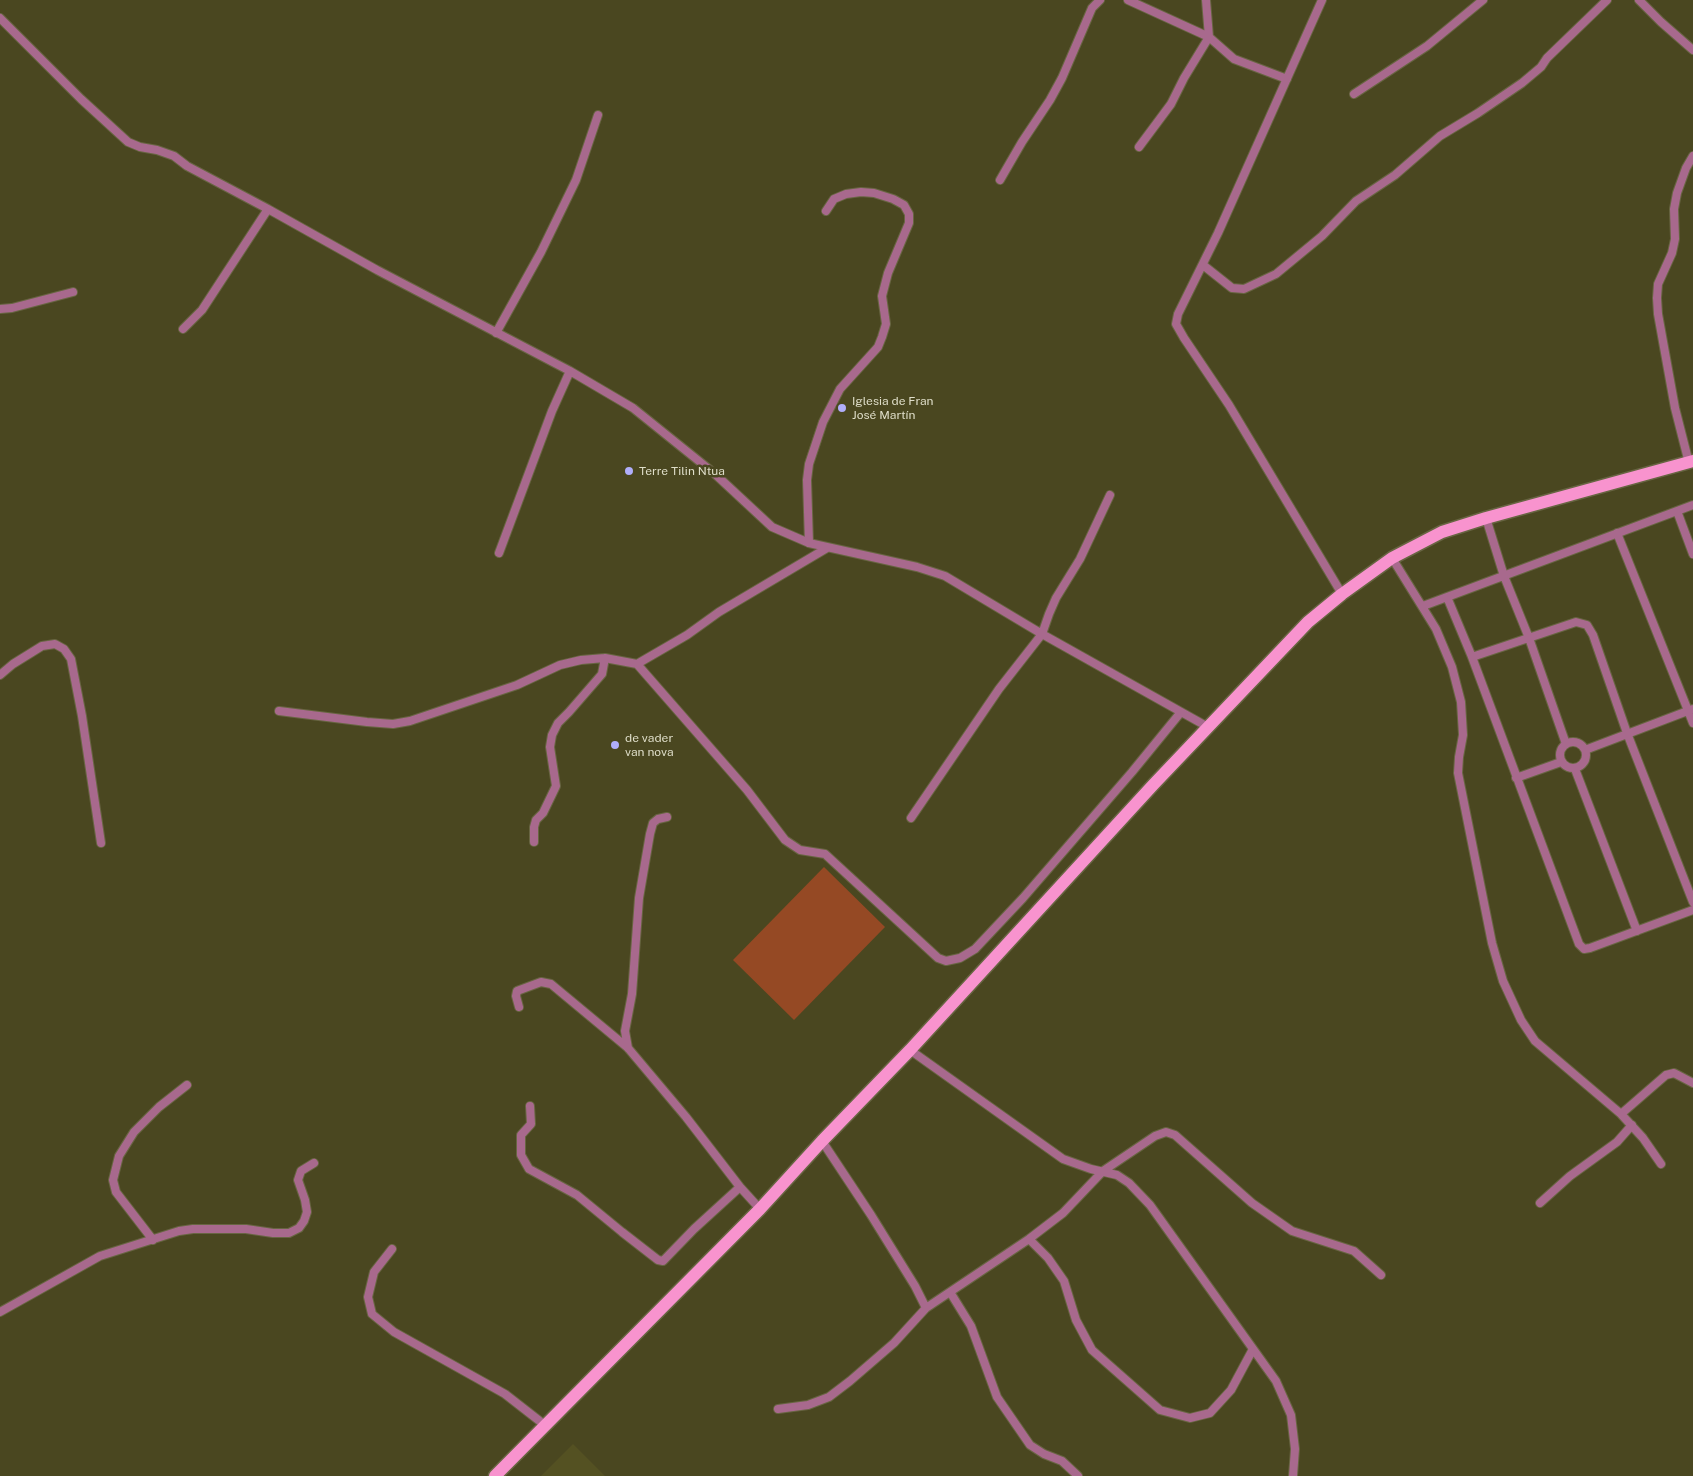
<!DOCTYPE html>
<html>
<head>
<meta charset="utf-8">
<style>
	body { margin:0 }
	canvas { display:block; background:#4a4720 }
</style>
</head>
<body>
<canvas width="1693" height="1476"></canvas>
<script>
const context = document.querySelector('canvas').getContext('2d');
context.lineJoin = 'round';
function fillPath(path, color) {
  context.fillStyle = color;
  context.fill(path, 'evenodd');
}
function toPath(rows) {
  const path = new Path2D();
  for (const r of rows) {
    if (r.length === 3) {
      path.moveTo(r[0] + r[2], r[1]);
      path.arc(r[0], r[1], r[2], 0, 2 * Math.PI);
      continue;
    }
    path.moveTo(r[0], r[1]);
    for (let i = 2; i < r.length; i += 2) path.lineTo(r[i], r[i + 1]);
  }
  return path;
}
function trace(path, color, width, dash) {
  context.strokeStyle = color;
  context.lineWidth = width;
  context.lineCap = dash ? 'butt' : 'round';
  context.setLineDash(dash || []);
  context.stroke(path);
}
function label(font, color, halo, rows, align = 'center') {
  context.font = font + ' "Public Sans",sans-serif';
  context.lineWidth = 5;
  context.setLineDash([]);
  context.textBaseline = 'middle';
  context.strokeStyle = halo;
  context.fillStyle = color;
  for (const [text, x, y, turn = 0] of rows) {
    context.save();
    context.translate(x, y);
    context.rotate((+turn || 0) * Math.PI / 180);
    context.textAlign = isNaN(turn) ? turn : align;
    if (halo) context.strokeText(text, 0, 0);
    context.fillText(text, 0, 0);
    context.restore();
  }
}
fillPath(toPath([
	[573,1444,605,1476,541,1476]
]), '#545122');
fillPath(toPath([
	[824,867,885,927,794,1020,733,960]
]), '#954924');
const street = toPath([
	[1128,0,1209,37,1184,78,1171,104,1139,147],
	[1206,0,1209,37,1234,59,1287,79],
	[1322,0,1218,233,1178,314,1176,324,1184,338,1229,405,1342,594],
	[1639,0,1661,22,1693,50],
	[0,18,81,99,128,142,140,147,157,150,174,156,187,166,268,209,377,270,570,371,633,408,715,474,772,527,809,543,917,567,945,576,1042,634,1208,727],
	[1354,94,1427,46,1483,0],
	[1000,180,1022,142,1050,100,1062,78,1092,8,1100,0],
	[1203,265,1232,288,1244,289,1276,274,1322,236,1356,201,1395,175,1440,136,1478,113,1522,83,1541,67,1547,58,1607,0],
	[0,309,12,308,73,292],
	[183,329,202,310,268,209],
	[496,333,541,252,576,180,598,115],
	[1689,463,1675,408,1658,314,1657,298,1658,284,1672,253,1675,239,1674,209,1677,193,1686,168,1693,156],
	[1677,511,1693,554],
	[1486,518,1504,576,1529,638,1566,744],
	[1617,533,1693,723],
	[809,543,807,480,809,464,823,422,840,389,878,347,882,337,886,324,882,296,888,273,909,223,909,214,904,205,893,199,874,193,861,192,846,194,834,199,826,211],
	[499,553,552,411,570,371],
	[1392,558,1436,629,1452,667,1461,702,1463,735,1459,757,1458,773,1492,943,1503,981,1521,1020,1535,1041,1621,1114,1643,1138,1661,1164],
	[1447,597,1472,657,1579,944,1584,949,1590,948,1693,910],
	[1423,606,1693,505],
	[1472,657,1576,622,1587,625,1593,635,1627,733,1693,902],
	[637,664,747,790,785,840,800,850,825,854,938,958,946,961,960,958,975,949,1023,898,1132,772,1181,712],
	[0,675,13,664,42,646,55,644,64,649,71,659,82,716,101,843],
	[279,711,367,722,393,724,410,721,517,685,560,665,581,660,605,658,637,664,687,635,719,612,827,548],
	[1573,755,13],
	[1585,750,1693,709],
	[1575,769,1637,931],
	[1516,778,1561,762],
	[911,818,999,689,1042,634,1049,614,1056,598,1080,559,1110,495],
	[534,842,534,827,536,820,543,813,556,786,550,747,552,735,558,723,569,712,602,674,605,658],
	[519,1007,516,996,517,991,541,982,551,984,628,1048,686,1117,740,1187,760,1209],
	[628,1048,625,1031,632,994,639,898,650,834,653,823,658,819,667,817],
	[910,1050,1063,1159,1091,1169,1117,1175,1129,1183,1150,1205,1276,1381,1291,1415,1295,1449,1293,1476],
	[530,1106,531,1124,521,1135,521,1155,529,1169,577,1195,622,1232,658,1260,663,1261,694,1229,740,1187],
	[1621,1114,1666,1075,1674,1073,1693,1083],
	[822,1141,871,1215,915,1286,926,1308,1029,1239,1063,1213,1103,1171,1155,1136,1166,1132,1175,1135,1252,1203,1292,1231,1354,1251,1381,1275],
	[1540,1203,1570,1176,1617,1142,1632,1125],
	[1029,1239,1048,1258,1064,1281,1076,1320,1092,1350,1160,1410,1190,1418,1210,1413,1231,1390,1253,1349],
	[153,1240,116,1192,113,1180,119,1156,134,1132,159,1107,187,1085],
	[392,1249,374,1272,368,1297,372,1314,394,1332,505,1394,546,1426],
	[950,1292,971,1326,997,1397,1030,1445,1044,1454,1062,1461,1078,1476],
	[0,1312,100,1256,179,1231,193,1229,246,1229,273,1233,289,1233,299,1228,304,1221,307,1212,305,1200,298,1180,301,1171,314,1163],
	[778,1409,808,1405,829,1397,850,1381,894,1343,926,1308]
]);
const primary = toPath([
	[495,1476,760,1209,822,1141,910,1050,1153,785,1308,622,1342,594,1392,558,1442,532,1486,518,1693,461]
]);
trace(street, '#686542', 10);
trace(primary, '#686542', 15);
trace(street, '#a8698d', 8);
trace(primary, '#f893ce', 12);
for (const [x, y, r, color] of [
	[842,408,5,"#b0aefa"],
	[629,471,5,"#b0aefa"],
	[615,745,5,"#b0aefa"]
]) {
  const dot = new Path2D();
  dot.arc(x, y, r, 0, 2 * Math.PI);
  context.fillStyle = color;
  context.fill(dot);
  trace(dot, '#4a4720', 2);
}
label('12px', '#dfdec9', '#4a4720', [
	["Iglesia de Fran",852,401],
	["José Martín",852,415],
	["Terre Tilin Ntua",639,471],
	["de vader",625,738],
	["van nova",625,752]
], 'left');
</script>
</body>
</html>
